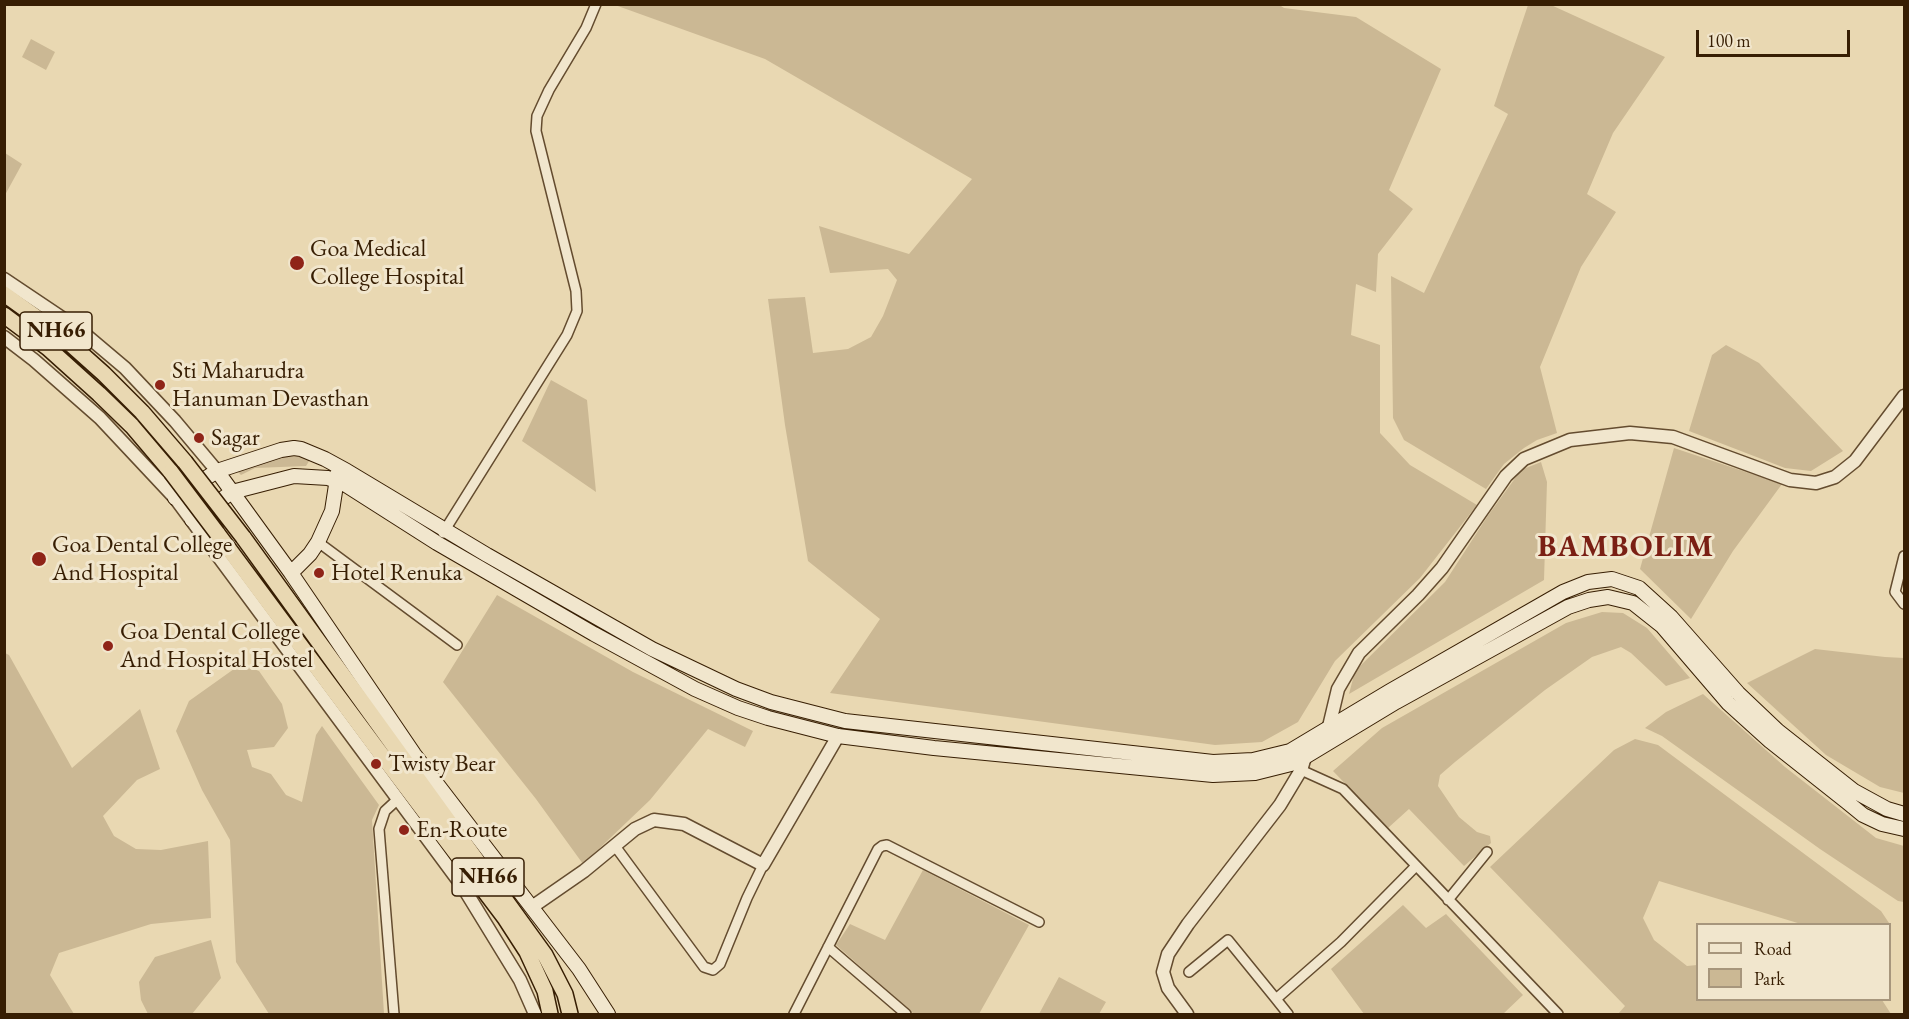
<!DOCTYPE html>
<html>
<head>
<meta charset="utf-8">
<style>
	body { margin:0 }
	#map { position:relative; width:1909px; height:1019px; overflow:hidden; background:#e9d8b2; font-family:"EB Garamond",serif }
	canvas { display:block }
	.frame { position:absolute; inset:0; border:6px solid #371e03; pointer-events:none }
	.legend { position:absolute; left:1696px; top:923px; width:195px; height:78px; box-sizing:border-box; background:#f1e6cd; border:2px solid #a7967c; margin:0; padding:8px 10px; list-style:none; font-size:18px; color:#371e03 }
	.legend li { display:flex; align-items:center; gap:12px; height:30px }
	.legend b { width:30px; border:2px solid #a7967c }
	.scale { position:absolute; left:1696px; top:30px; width:154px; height:27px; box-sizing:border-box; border:3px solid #371e03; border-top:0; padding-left:8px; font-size:18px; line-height:21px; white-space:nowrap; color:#371e03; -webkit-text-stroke:4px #f1e6cd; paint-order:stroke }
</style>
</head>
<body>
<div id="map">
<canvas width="1909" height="1019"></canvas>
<div class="frame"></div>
<ul class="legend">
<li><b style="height:8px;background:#f1e6cd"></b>Road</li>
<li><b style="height:16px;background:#cbb894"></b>Park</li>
</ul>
<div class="scale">100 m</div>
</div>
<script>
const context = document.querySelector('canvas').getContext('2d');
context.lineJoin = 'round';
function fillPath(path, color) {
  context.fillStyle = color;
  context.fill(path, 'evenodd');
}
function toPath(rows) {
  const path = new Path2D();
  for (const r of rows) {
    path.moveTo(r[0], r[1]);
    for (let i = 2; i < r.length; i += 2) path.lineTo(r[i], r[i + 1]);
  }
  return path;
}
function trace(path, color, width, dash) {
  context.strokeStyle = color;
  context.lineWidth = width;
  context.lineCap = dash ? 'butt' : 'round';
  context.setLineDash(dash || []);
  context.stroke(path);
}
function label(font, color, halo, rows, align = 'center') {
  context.font = font + ' "EB Garamond",serif';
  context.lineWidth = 6;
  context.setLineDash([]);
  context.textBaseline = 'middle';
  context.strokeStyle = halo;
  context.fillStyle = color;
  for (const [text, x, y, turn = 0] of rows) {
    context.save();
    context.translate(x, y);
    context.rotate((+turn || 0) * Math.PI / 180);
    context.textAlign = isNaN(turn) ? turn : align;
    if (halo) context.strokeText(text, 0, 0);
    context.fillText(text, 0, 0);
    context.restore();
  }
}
fillPath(toPath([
	[1278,4,1284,8,1356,17,1441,69,1389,190,1413,209,1378,254,1376,292,1356,284,1351,335,1380,345,1380,433,1410,465,1477,505,1420,578,1335,661,1298,722,1262,742,1215,745,830,693,880,619,808,561,785,425,768,299,805,297,813,353,848,349,871,337,883,316,897,280,888,269,830,273,819,226,909,254,972,179,765,59,615,5],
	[1528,5,1551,5,1665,57,1613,133,1587,194,1616,212,1581,267,1540,367,1557,433,1537,440,1524,448,1504,464,1486,489,1404,440,1393,418,1391,276,1424,293,1508,114,1494,106],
	[31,39,55,52,46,70,22,57],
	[5,153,22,164,5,195],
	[1726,345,1759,363,1843,451,1811,471,1785,468,1689,431,1712,355],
	[551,380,587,400,596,492,522,441],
	[1674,448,1782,484,1733,551,1691,619,1640,569],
	[279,450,311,458,306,466,255,468,241,475,238,472],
	[1541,462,1547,482,1544,580,1349,694,1355,671,1445,582,1487,517,1521,470],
	[497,595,633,672,753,731,745,747,708,729,650,800,583,864,536,799,443,682],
	[1602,612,1623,613,1647,628,1690,678,1666,686,1631,653,1621,647,1592,657,1545,690,1455,762,1440,775,1438,786,1459,817,1477,832,1490,836,1491,843,1464,866,1409,809,1388,828,1333,771,1382,728,1566,623],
	[1815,649,1885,657,1904,658,1904,793,1880,787,1826,755,1747,683],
	[5,653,9,655,72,768,140,709,160,769,137,780,103,816,114,836,136,849,161,850,208,841,211,918,151,924,59,953,50,975,74,1014,5,1014],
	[241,664,259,671,282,704,288,728,274,747,247,750,252,767,271,774,286,795,302,802,316,735,322,726,379,805,372,820,384,1014,269,1014,236,962,230,840,202,790,176,731,189,701],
	[1703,694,1785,767,1876,838,1904,846,1904,902,1898,901,1820,849,1662,736,1645,728,1666,712],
	[1635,739,1658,745,1881,911,1889,923,1801,924,1659,881,1643,918,1654,940,1687,966,1697,965,1698,1000,1882,1000,1891,1014,1618,1014,1625,1006,1490,867,1614,750],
	[923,870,1029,925,979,1014,914,1014,836,945,850,924,885,940],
	[1403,905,1426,928,1446,914,1523,995,1503,1014,1364,1014,1331,969],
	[211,940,221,978,192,1014,148,1014,141,1000,139,982,155,957],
	[1059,977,1106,1002,1099,1014,1039,1014]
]), '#cbb894');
const minor = toPath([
	[443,533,567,335,577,311,576,291,536,131,537,116,549,90,586,28,596,4],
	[318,542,457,645],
	[1904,556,1895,592,1904,604],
	[1301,770,1343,789,1558,1014],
	[615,846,704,967,713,970,720,964,747,898,763,865],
	[1448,900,1487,852],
	[828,947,906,1014],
	[1189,972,1228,940,1276,999],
	[394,1014,379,829,385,811,398,799],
	[794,1014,878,849,882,846,887,845,1039,922],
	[1288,1014,1276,999,1341,942,1416,866]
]);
const tertiary = toPath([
	[4,279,80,330,125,368,175,421,217,471],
	[4,337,34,360,100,418,175,498,463,887,520,980,535,1014],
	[1327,735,1338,689,1359,653,1418,595,1442,568,1506,476,1524,459,1570,440,1630,433,1673,437,1790,480,1816,483,1835,477,1855,461,1904,396],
	[532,907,584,871,635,829,654,820,684,824,763,865,838,736],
	[1187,1014,1168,988,1163,972,1168,954,1188,924,1280,805,1301,770,1305,757,1303,752]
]);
const secondary = toPath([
	[217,471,291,573,414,754,579,969,608,1014],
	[175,498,217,471,281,450,294,448,301,449,325,459,347,471,487,555,652,649,736,689,771,702,845,721,1213,762,1253,760,1290,751,1390,691,1563,592,1588,582,1612,579,1639,588,1671,617,1738,693,1778,731,1854,791,1887,809,1904,814],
	[192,520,232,492,294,476,328,478,346,485,437,543,594,634,695,689,738,708,768,718,838,736,934,748,1213,775,1255,773,1295,763,1396,702,1568,607,1589,600,1608,597,1633,603,1662,626,1728,703,1770,741,1847,802,1863,815,1882,824,1904,829],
	[291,573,310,554,318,542,332,511,338,472]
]);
const trunk = toPath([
	[4,294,57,332,104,374,142,412,185,462],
	[4,315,48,348,99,394,132,426,171,472],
	[217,533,381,754,505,918,527,952,545,991,550,1014],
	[243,537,545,955,565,994,570,1014]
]);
trace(minor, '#644c2f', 12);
trace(tertiary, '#644c2f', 15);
trace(secondary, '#371e03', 16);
trace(trunk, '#371e03', 18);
trace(minor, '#f1e6cd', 9);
trace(tertiary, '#f1e6cd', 12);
trace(secondary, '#f1e6cd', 14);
trace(trunk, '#e9d8b2', 15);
const trunkBridge = toPath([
	[185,462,243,537],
	[171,472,217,533]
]);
trace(trunkBridge, '#371e03', 18, []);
trace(trunkBridge, '#e9d8b2', 15);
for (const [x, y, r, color] of [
	[297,263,8,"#8f2418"],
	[160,385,6,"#8f2418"],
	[199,438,6,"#8f2418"],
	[39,559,8,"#8f2418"],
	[319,573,6,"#8f2418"],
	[108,646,6,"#8f2418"],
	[376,764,6,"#8f2418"],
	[404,830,6,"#8f2418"]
]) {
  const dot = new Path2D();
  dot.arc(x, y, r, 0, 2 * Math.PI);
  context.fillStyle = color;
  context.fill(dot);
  trace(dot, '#f1e6cd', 2);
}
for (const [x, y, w] of [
	[56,331,72],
	[488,877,72]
]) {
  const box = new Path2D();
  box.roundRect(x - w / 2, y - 19, w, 38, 4.5);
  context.fillStyle = '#f1e6cd';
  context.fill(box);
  trace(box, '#371e03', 1.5);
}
label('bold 22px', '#371e03', null, [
	["NH66",56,331],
	["NH66",488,877]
]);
label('24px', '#371e03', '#f1e6cd', [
	["Goa Medical",310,249],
	["College Hospital",310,277],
	["Sti Maharudra",172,371],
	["Hanuman Devasthan",172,399],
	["Sagar",211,438],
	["Goa Dental College",52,545],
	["And Hospital",52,573],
	["Hotel Renuka",331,573],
	["Goa Dental College",120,632],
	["And Hospital Hostel",120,660],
	["Twisty Bear",388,764],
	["En-Route",416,830]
], 'left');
context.letterSpacing = '1.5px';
label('bold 30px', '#7a1f14', '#f1e6cd', [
	["BAMBOLIM",1626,548]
]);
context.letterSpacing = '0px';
</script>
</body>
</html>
